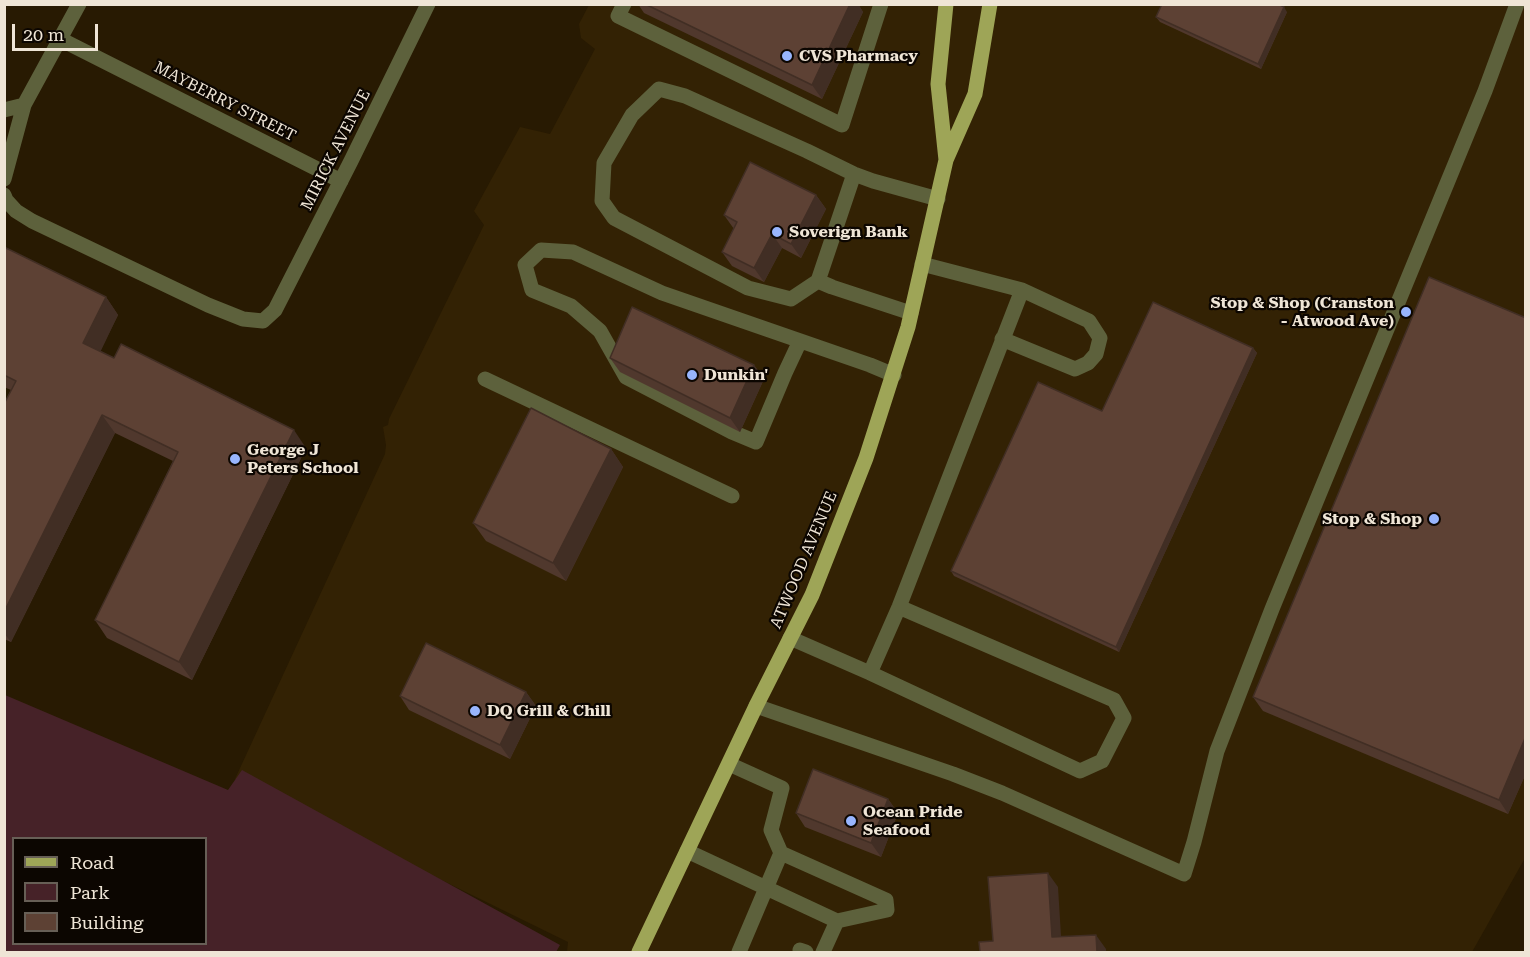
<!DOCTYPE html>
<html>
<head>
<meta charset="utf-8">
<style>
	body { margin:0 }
	#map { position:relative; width:1530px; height:957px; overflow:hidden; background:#281a02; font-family:"Roboto Serif",serif }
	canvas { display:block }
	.frame { position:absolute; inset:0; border:6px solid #efe5d6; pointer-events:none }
	.legend { position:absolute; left:12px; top:837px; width:195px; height:108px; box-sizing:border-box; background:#0c0601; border:2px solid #675f56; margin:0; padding:8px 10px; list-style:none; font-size:18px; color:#efe5d6 }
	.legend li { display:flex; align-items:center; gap:12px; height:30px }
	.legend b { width:30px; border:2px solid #675f56 }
	.scale { position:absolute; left:12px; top:24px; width:86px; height:27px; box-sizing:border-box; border:3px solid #efe5d6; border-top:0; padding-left:8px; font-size:18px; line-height:21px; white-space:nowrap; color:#efe5d6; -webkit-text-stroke:4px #0c0601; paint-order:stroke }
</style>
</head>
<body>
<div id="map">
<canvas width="1530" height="957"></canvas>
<div class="frame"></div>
<ul class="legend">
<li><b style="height:8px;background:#9ea557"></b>Road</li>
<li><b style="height:16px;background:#462228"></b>Park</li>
<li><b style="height:16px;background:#5d4134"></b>Building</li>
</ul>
<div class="scale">20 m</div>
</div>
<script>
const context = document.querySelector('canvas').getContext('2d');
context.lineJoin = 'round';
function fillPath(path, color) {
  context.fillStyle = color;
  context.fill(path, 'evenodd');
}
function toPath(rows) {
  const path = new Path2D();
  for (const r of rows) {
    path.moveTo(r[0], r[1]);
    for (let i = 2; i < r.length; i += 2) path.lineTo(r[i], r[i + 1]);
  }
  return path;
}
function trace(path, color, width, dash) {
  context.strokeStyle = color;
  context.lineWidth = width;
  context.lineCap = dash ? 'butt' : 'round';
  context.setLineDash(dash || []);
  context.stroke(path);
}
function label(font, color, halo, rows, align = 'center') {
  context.font = font + ' "Roboto Serif",serif';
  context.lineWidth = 4.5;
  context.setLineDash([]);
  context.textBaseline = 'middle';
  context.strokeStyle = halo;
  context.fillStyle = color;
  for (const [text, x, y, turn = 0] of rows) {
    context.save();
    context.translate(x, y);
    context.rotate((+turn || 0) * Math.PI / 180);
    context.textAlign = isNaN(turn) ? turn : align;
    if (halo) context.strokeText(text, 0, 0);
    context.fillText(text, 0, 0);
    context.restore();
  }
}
fillPath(toPath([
	[589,5,1525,5,1525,858,1472,952,567,952,568,942,235,779,385,454,386,445,383,427,388,425,389,419,484,225,474,211,520,127,550,134,595,49,581,38,579,24]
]), '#332204');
fillPath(toPath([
	[5,695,228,790,242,770,560,945,556,952,5,952],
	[14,838,206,838,206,944,14,944]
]), '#462228');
trace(toPath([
	[624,4,618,16,842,125,881,4],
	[854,174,818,281,791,299,748,288,614,218,602,201,604,163,632,115,659,89,685,96,807,151,854,174,873,181,938,199],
	[818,281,832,287,911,313],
	[1002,339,1075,369,1088,363,1096,354,1100,338,1089,321,1022,290],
	[800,341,785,373,756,442,732,432,626,377,600,331,571,306,532,290,525,265,541,250,573,252,662,293,870,365,894,375],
	[485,379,732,496],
	[899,607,1114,700,1124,718,1102,761,1080,771,870,673,899,607,1022,290,922,264],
	[790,638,870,673],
	[756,706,953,774,1002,793,1184,874,1194,842,1217,751,1272,609,1485,91,1517,4],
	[729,764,782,788,771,830,781,853,739,952],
	[687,851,837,921,823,952],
	[781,853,886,900,887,910,837,921],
	[800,950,806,952]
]), '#5d613c', 15);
trace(toPath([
	[60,39,341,181],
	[4,110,24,105,79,4],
	[4,179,24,105],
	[4,195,6,200,16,211,32,221,208,305,243,319,263,321,275,310,351,161,428,4]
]), '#5d613c', 15);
trace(toPath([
	[946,160,938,84,946,4],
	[639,952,756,706,812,595,866,458,908,327,946,160,975,94,990,4]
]), '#9ea557', 15);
fillPath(toPath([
	[638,4,858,4,863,12,822,99,644,13],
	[1287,12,1261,69,1160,22,1156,17],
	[816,195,826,209,801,258,782,248,764,282,732,266,722,252,734,229,724,215],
	[4,247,106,297,118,315,100,351,306,448,192,680,107,638,95,620,173,461,115,433,11,642,4,639,4,404,11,390,4,387],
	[1526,318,1526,773,1508,814,1263,711,1253,697],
	[1253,348,1257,353,1119,652,954,576,951,571,1102,411],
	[610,358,754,365,764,379,740,432,620,372],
	[611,449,623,467,566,581,486,541,473,523],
	[526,692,536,706,510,759,409,710,400,696],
	[888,799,898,813,881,857,805,827,796,813]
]), '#50382d');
fillPath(toPath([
	[850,4,858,4,863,12,822,99,812,85],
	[1284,7,1287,12,1261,69,1258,64],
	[816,195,826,209,801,258,791,244],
	[772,234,782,248,764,282,754,268],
	[106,297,118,315,96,361,83,343],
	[1253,348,1257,353,1119,652,1116,647],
	[754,365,764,379,740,432,730,418],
	[102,415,115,433,11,642,4,633,4,612],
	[294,430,306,448,192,680,179,662],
	[611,449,623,467,566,581,553,563],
	[526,692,536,706,510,759,500,745],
	[1526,736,1526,773,1508,814,1499,800],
	[888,799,898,813,881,857,871,843],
	[1048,873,1058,887,1062,952,1052,937],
	[1096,935,1106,949,1106,952,1097,952]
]), '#412e24');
const building = toPath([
	[645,4,850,4,812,85,645,4],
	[1162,4,1278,4,1284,7,1258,64,1156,17,1162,4],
	[750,162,816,195,791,244,772,234,754,268,722,252,737,222,724,215,750,162],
	[4,247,106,297,83,343,114,358,121,344,294,430,179,662,95,620,178,452,102,415,4,612,4,404,16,381,4,375,4,247],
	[1429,277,1526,318,1526,736,1499,800,1253,697,1429,277],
	[1153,302,1253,348,1116,647,951,571,1038,382,1102,411,1153,302],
	[632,307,754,365,730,418,610,358,632,307],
	[531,408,611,449,553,563,473,523,531,408],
	[426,643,526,692,500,745,400,696,426,643],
	[813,769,888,799,871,843,796,813,813,769],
	[1048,873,1052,937,1096,935,1097,952,980,952,979,942,993,941,988,877,1048,873]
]);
fillPath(building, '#5d4134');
trace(building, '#412e24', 1.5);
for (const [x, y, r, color] of [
	[787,56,6,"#98b5fd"],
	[777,232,6,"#98b5fd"],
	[1406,312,6,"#98b5fd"],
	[692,375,6,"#98b5fd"],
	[235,459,6,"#98b5fd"],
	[1434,519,6,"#98b5fd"],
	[475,711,6,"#98b5fd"],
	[851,821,6,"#98b5fd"]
]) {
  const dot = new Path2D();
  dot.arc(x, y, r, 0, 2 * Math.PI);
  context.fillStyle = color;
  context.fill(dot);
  trace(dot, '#0c0601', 2);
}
label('bold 16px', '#efe5d6', '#0c0601', [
	["CVS Pharmacy",799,56],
	["Soverign Bank",789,232],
	["Stop & Shop (Cranston",1394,303,"right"],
	["- Atwood Ave)",1394,321,"right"],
	["Dunkin'",704,375],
	["George J",247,450],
	["Peters School",247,468],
	["Stop & Shop",1422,519,"right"],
	["DQ Grill & Chill",487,711],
	["Ocean Pride",863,812],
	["Seafood",863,830]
], 'left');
label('16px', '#efe5d6', '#0c0601', [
	["MAYBERRY STREET",225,102,27],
	["MIRICK AVENUE",336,150,-63],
	["ATWOOD AVENUE",804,560,-67]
]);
</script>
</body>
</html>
